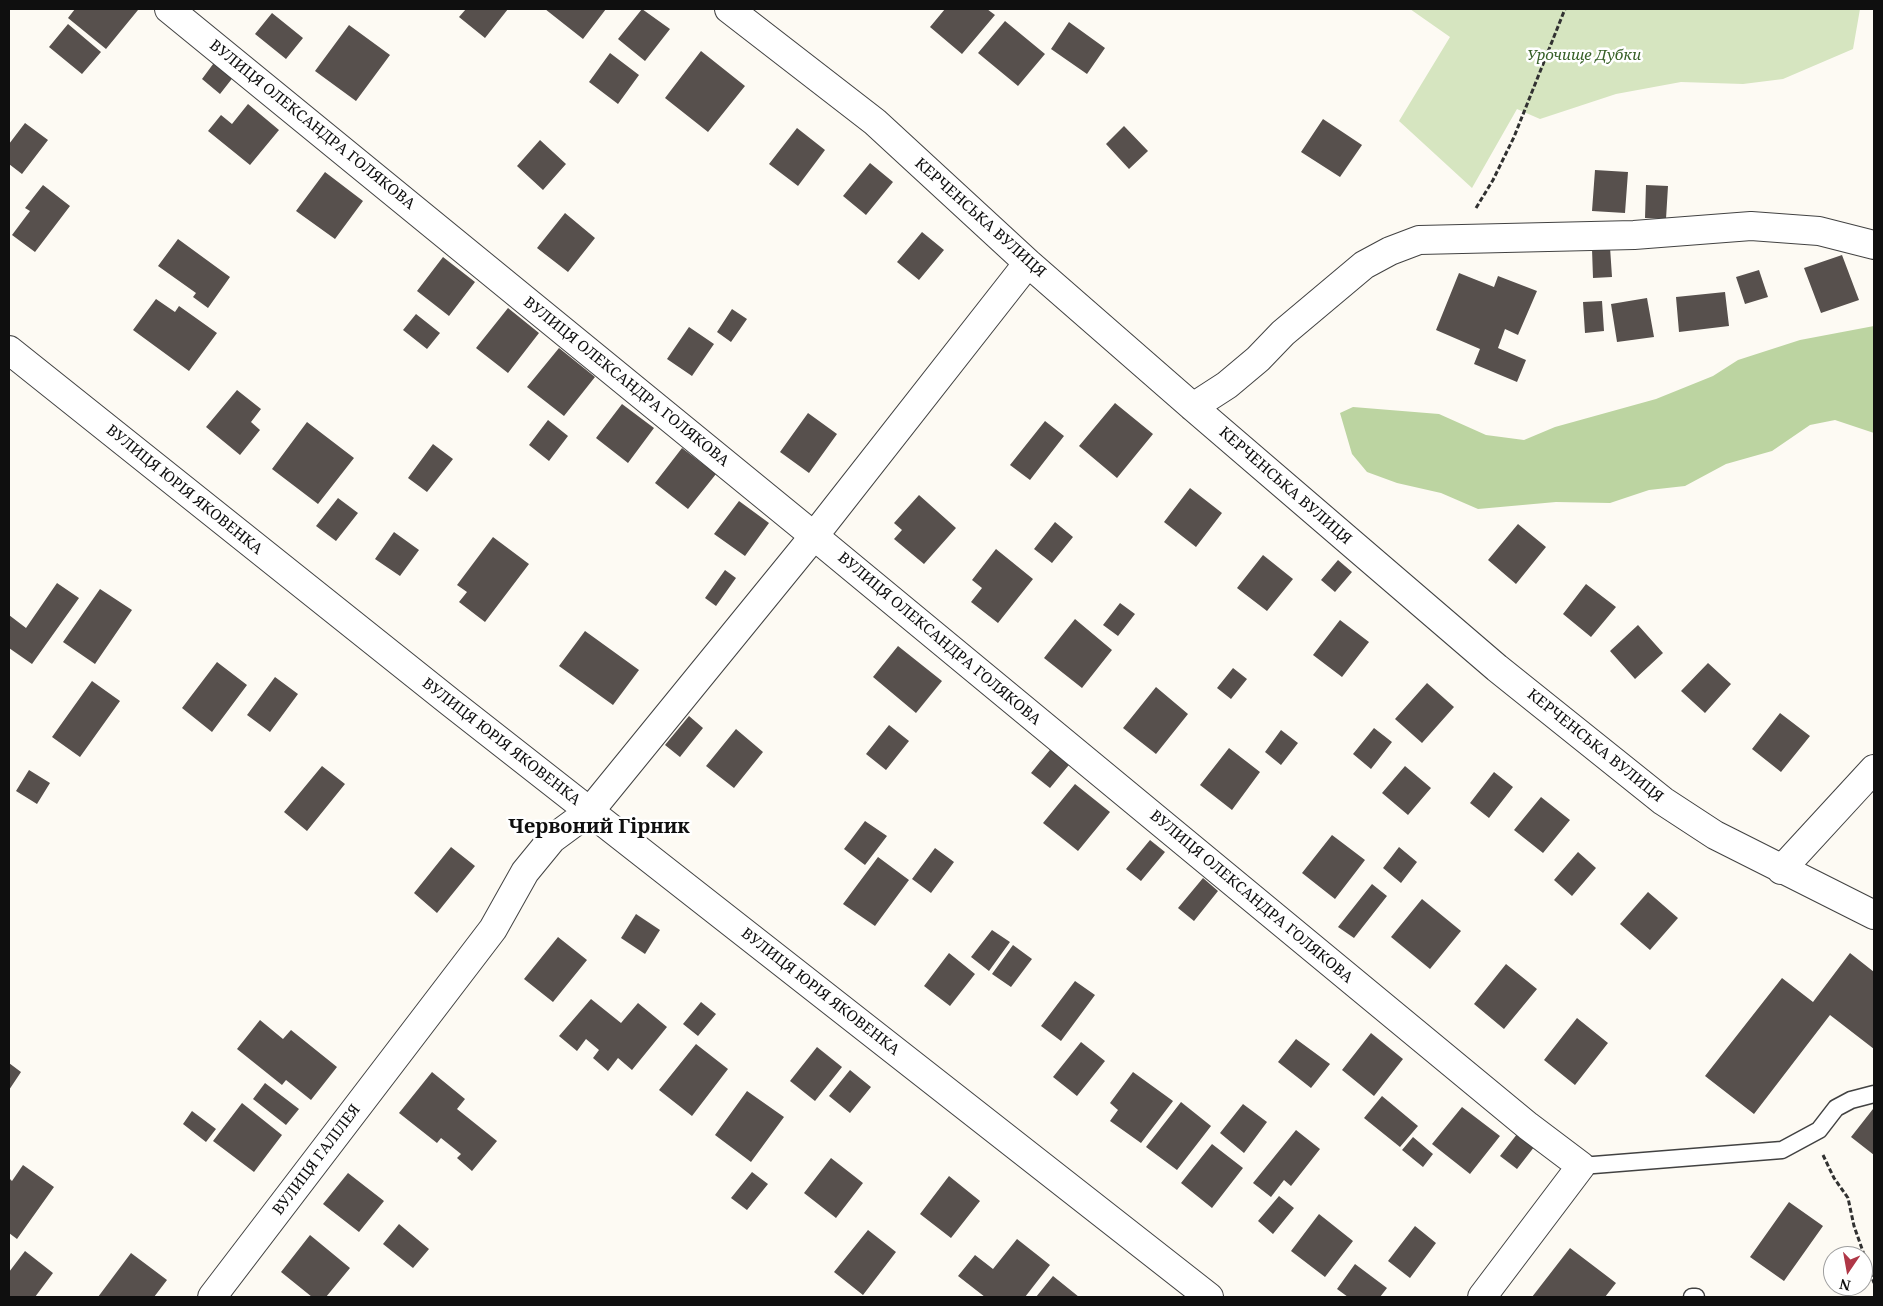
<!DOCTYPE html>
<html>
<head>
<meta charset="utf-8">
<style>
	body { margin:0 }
	#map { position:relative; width:1883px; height:1306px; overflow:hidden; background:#fdfaf3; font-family:"Noto Serif",serif }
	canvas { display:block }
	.frame { position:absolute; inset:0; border:10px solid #0f0f0f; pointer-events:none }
	.north { position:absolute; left:1823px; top:1246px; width:50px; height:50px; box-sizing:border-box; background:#fff; border:1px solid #9f9f9f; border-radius:50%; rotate:192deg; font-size:14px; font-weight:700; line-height:20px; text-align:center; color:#0f0f0f }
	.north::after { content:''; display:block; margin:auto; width:18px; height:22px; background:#af3747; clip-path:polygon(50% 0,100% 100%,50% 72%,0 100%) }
</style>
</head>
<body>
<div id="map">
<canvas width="1883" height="1306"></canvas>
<div class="frame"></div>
<div class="north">N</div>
</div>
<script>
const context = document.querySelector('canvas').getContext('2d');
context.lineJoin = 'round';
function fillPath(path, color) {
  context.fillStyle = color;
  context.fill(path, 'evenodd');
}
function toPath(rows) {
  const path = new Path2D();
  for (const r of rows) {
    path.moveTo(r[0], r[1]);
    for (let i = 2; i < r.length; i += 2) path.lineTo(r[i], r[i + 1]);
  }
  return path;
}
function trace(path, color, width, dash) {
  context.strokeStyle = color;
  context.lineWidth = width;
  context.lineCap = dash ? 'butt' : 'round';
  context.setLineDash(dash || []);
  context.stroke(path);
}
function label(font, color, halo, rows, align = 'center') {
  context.font = font + ' "Noto Serif",serif';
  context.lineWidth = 5;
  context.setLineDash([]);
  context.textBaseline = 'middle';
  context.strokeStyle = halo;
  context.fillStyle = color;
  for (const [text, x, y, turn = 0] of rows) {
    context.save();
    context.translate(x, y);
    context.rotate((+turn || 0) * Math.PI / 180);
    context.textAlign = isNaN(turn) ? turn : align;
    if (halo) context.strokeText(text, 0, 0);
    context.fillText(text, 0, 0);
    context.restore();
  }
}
fillPath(toPath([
	[1410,9,1860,9,1853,49,1783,79,1743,84,1681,82,1616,94,1540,119,1517,109,1472,188,1399,121,1450,37]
]), '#d6e5c0');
fillPath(toPath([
	[1874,326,1874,433,1835,420,1810,425,1772,451,1726,464,1685,486,1649,490,1610,503,1556,502,1478,509,1441,493,1397,483,1367,472,1352,454,1340,413,1353,407,1439,414,1486,435,1524,440,1555,427,1656,399,1713,376,1738,360,1800,340]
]), '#bcd4a1');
fillPath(toPath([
	[75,9,136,9,138,10,106,49,68,18],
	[466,9,508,9,485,38,459,17],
	[545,9,606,9,583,39],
	[642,9,670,29,645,61,618,39],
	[945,9,987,9,995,15,962,54,930,27],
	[272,13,303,38,286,59,255,34],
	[1005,21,1045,54,1018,86,978,53],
	[1069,22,1105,48,1087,74,1051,49],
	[68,24,101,52,82,74,49,47],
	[349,25,390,55,356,101,315,71],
	[701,51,745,86,708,132,665,98],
	[610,53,639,75,618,104,589,82],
	[219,56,238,71,220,94,202,79],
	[248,104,279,130,250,165,208,131,221,115,232,124],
	[1323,119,1362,145,1340,177,1301,152],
	[25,123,48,140,22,174,9,164,9,144],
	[1124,126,1148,151,1129,169,1106,144],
	[797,128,825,150,798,186,769,164],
	[540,140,566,164,543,190,517,166],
	[870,163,893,182,866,215,843,196],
	[1595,170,1628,172,1625,213,1592,211],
	[325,172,363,201,335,239,296,211],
	[43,185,70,206,35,252,12,235,30,211,25,208],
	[1646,185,1668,186,1666,219,1645,218],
	[565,213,595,238,568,272,537,248],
	[922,232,944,250,919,280,897,262],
	[178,239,230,277,208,308,193,297,196,293,158,266],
	[1610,247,1612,277,1593,278,1592,249],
	[1842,255,1859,300,1821,313,1804,268],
	[443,257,475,282,449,316,417,291],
	[1759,270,1768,297,1745,304,1736,277],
	[1459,273,1494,287,1498,276,1537,291,1518,335,1505,329,1498,348,1526,360,1517,382,1474,364,1480,349,1436,330],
	[1725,292,1729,326,1679,332,1676,297],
	[1647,298,1654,337,1617,342,1611,304],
	[156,299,175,312,179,306,217,333,189,371,133,330],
	[1602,301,1604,331,1585,333,1583,302],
	[508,308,539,333,508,373,476,348],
	[732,309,747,319,731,342,717,332],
	[416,314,440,333,427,349,403,330],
	[689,327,714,344,692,376,667,359],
	[559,348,595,377,564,416,527,387],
	[237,390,261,409,251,422,260,430,240,455,206,427],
	[1115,403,1153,434,1117,478,1079,446],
	[622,404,654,428,628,463,596,438],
	[808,413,837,434,809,473,780,452],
	[548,420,568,436,549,461,529,445],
	[1045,421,1064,436,1030,480,1010,465],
	[307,422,354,458,318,504,272,469],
	[433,444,453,459,427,492,408,478],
	[682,448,716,474,688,509,655,483],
	[1190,488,1222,513,1196,547,1164,522],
	[919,495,956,528,924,564,894,539,902,530,894,523],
	[338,498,358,513,336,541,316,526],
	[739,501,769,523,745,556,714,534],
	[1055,522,1073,537,1052,563,1034,549],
	[1518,524,1546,547,1516,584,1488,560],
	[394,532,419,550,400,576,375,559],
	[493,537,529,564,485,622,459,602,467,592,457,585],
	[996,549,1033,579,998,623,971,602,982,588,972,580],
	[1263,555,1293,579,1267,611,1237,588],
	[1338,560,1352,572,1335,592,1321,580],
	[725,570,736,578,716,606,705,598],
	[57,583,79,598,32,664,9,648,9,615,26,628],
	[1586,584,1616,607,1591,637,1563,614],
	[100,589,132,610,95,664,63,642],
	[1120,603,1135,614,1118,636,1103,625],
	[1075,619,1112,650,1082,688,1044,658],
	[1340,620,1369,642,1342,677,1313,655],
	[1638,625,1663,653,1635,679,1610,651],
	[585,631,639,670,613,705,559,666],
	[898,646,942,681,916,713,873,677],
	[217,662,247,685,212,732,182,708],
	[1708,663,1731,684,1705,713,1681,691],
	[1233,668,1247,679,1231,699,1217,688],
	[275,677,298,694,270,732,247,715],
	[92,681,120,701,80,757,52,737],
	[1427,683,1454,707,1422,743,1395,719],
	[1156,687,1188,714,1156,754,1123,728],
	[1780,713,1810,736,1781,772,1752,749],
	[689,716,703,728,680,757,665,745],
	[889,725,909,741,886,770,866,754],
	[1374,728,1392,742,1371,769,1353,754],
	[736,729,763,752,734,788,706,766],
	[1281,730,1298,743,1281,765,1265,752],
	[1054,745,1073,760,1050,788,1031,773],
	[1229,748,1260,772,1232,810,1200,785],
	[322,766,345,784,307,831,284,812],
	[1405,766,1431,788,1408,815,1382,793],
	[29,770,50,783,37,804,16,791],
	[1494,772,1513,787,1489,818,1470,803],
	[1075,784,1110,812,1078,851,1043,823],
	[1541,797,1570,820,1543,853,1514,830],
	[865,821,887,836,865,865,844,849],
	[1332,835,1365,860,1335,899,1302,873],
	[1150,840,1165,852,1141,881,1126,869],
	[451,847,475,866,437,913,414,893],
	[1399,847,1417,862,1401,883,1383,868],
	[935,848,954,862,931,893,912,879],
	[1578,852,1596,868,1572,896,1554,880],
	[878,857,909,880,875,926,843,904],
	[1203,878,1218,891,1194,921,1178,908],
	[1372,884,1387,896,1354,938,1338,927],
	[1648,892,1678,918,1650,950,1620,924],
	[1422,899,1461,931,1430,969,1391,937],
	[636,914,660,930,645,954,621,938],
	[992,930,1010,942,989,971,971,957],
	[558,937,587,960,553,1002,524,979],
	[1013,945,1032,959,1011,987,992,974],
	[949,953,975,974,950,1006,924,986],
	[1850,953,1874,972,1874,1049,1830,1015,1754,1114,1705,1076,1782,978,1813,1002],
	[1506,964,1537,989,1504,1029,1474,1004],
	[1075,981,1095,995,1061,1041,1041,1026],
	[591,999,621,1023,638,1003,667,1027,632,1070,618,1058,608,1071,593,1058,599,1050,586,1039,577,1051,559,1036],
	[701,1002,716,1014,698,1036,683,1024],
	[1577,1018,1608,1043,1575,1085,1544,1060],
	[260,1020,283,1039,291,1030,337,1067,311,1100,286,1080,282,1085,237,1049],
	[1371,1033,1403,1059,1374,1096,1342,1070],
	[1296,1039,1330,1064,1311,1088,1278,1062],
	[1081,1042,1105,1061,1077,1096,1053,1077],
	[696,1044,728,1069,692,1116,659,1090],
	[817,1047,842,1067,815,1101,790,1081],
	[9,1063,21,1072,9,1090],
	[850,1070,871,1087,850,1113,829,1096],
	[432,1072,465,1099,457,1109,497,1141,472,1171,457,1158,461,1154,441,1138,437,1143,399,1113],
	[1133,1072,1173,1101,1141,1143,1110,1121,1118,1110,1110,1103],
	[265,1083,299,1109,286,1125,253,1099],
	[747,1091,784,1117,751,1162,715,1135],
	[1382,1096,1418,1126,1400,1147,1364,1118],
	[1181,1102,1211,1126,1177,1170,1146,1147],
	[242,1103,282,1135,254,1172,213,1141],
	[1243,1104,1267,1122,1244,1153,1220,1133],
	[1462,1107,1500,1136,1470,1174,1432,1144],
	[1873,1109,1874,1110,1874,1155,1851,1137],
	[192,1111,216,1129,206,1142,183,1124],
	[1521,1129,1538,1142,1517,1169,1500,1156],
	[1296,1130,1320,1149,1291,1186,1284,1180,1271,1197,1253,1183],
	[1413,1137,1433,1154,1423,1167,1402,1150],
	[1212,1144,1243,1168,1212,1208,1181,1183],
	[831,1158,863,1183,836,1218,804,1193],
	[23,1165,54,1187,17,1239,9,1233,9,1178,12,1181],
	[752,1172,768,1184,747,1210,731,1198],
	[348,1173,384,1201,359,1232,323,1204],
	[949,1176,980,1201,951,1238,920,1214],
	[1279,1196,1294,1208,1273,1234,1258,1221],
	[1789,1202,1823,1226,1784,1281,1750,1257],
	[1319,1214,1353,1241,1325,1277,1291,1251],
	[399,1224,429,1249,413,1268,383,1244],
	[1415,1226,1436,1243,1410,1278,1388,1261],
	[868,1230,896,1252,863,1295,834,1272],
	[310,1235,350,1268,326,1297,312,1297,281,1272],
	[1017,1239,1050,1265,1025,1297,985,1297,958,1276,975,1255,993,1269],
	[1570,1248,1616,1283,1605,1297,1532,1297],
	[25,1251,53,1273,35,1297,9,1297,9,1272],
	[131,1253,167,1280,154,1297,98,1297],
	[1355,1264,1387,1288,1380,1297,1348,1297,1337,1289],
	[1053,1276,1079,1297,1036,1297]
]), '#57504d');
const service = toPath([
	[1581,1166,1782,1150,1819,1130,1836,1108,1851,1100,1874,1094],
	[1692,1297,1696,1297]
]);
const minor = toPath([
	[169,9,814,536,1528,1126,1581,1166,1482,1297],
	[729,9,875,122,1028,263,1193,407,1497,668,1663,801,1715,835,1874,915],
	[9,350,450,702,1209,1297],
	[1193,407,1227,385,1258,359,1283,333,1364,265,1390,251,1419,240,1634,235,1751,226,1819,231,1874,245],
	[1781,870,1874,769],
	[212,1297,493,929,525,872,552,839,590,811,814,536,1028,263]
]);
trace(service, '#424242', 19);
trace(minor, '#424242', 30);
trace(toPath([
	[1476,208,1493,180,1514,137,1565,9],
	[1823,1155,1834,1178,1848,1198,1854,1226,1874,1283]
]), '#313131', 3, [5, 2.5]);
trace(service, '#fff', 16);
trace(minor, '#fff', 28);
label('italic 15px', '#376027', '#fff', [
	["Урочище Дубки",1584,56]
]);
label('15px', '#0f0f0f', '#fff', [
	["ВУЛИЦЯ ОЛЕКСАНДРА ГОЛЯКОВА",312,125,39],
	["КЕРЧЕНСЬКА ВУЛИЦЯ",980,218,42],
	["ВУЛИЦЯ ОЛЕКСАНДРА ГОЛЯКОВА",626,382,39],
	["КЕРЧЕНСЬКА ВУЛИЦЯ",1285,486,41],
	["ВУЛИЦЯ ЮРІЯ ЯКОВЕНКА",184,490,39],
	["ВУЛИЦЯ ОЛЕКСАНДРА ГОЛЯКОВА",939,639,40],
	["ВУЛИЦЯ ЮРІЯ ЯКОВЕНКА",501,742,38],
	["КЕРЧЕНСЬКА ВУЛИЦЯ",1595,746,39],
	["ВУЛИЦЯ ОЛЕКСАНДРА ГОЛЯКОВА",1251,897,40],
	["ВУЛИЦЯ ЮРІЯ ЯКОВЕНКА",820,992,38],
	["ВУЛИЦЯ ГАЛІЛЕЯ",317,1160,-53]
]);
label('bold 20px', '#0f0f0f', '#fff', [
	["Червоний Гірник",599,827]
]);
</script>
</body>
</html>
